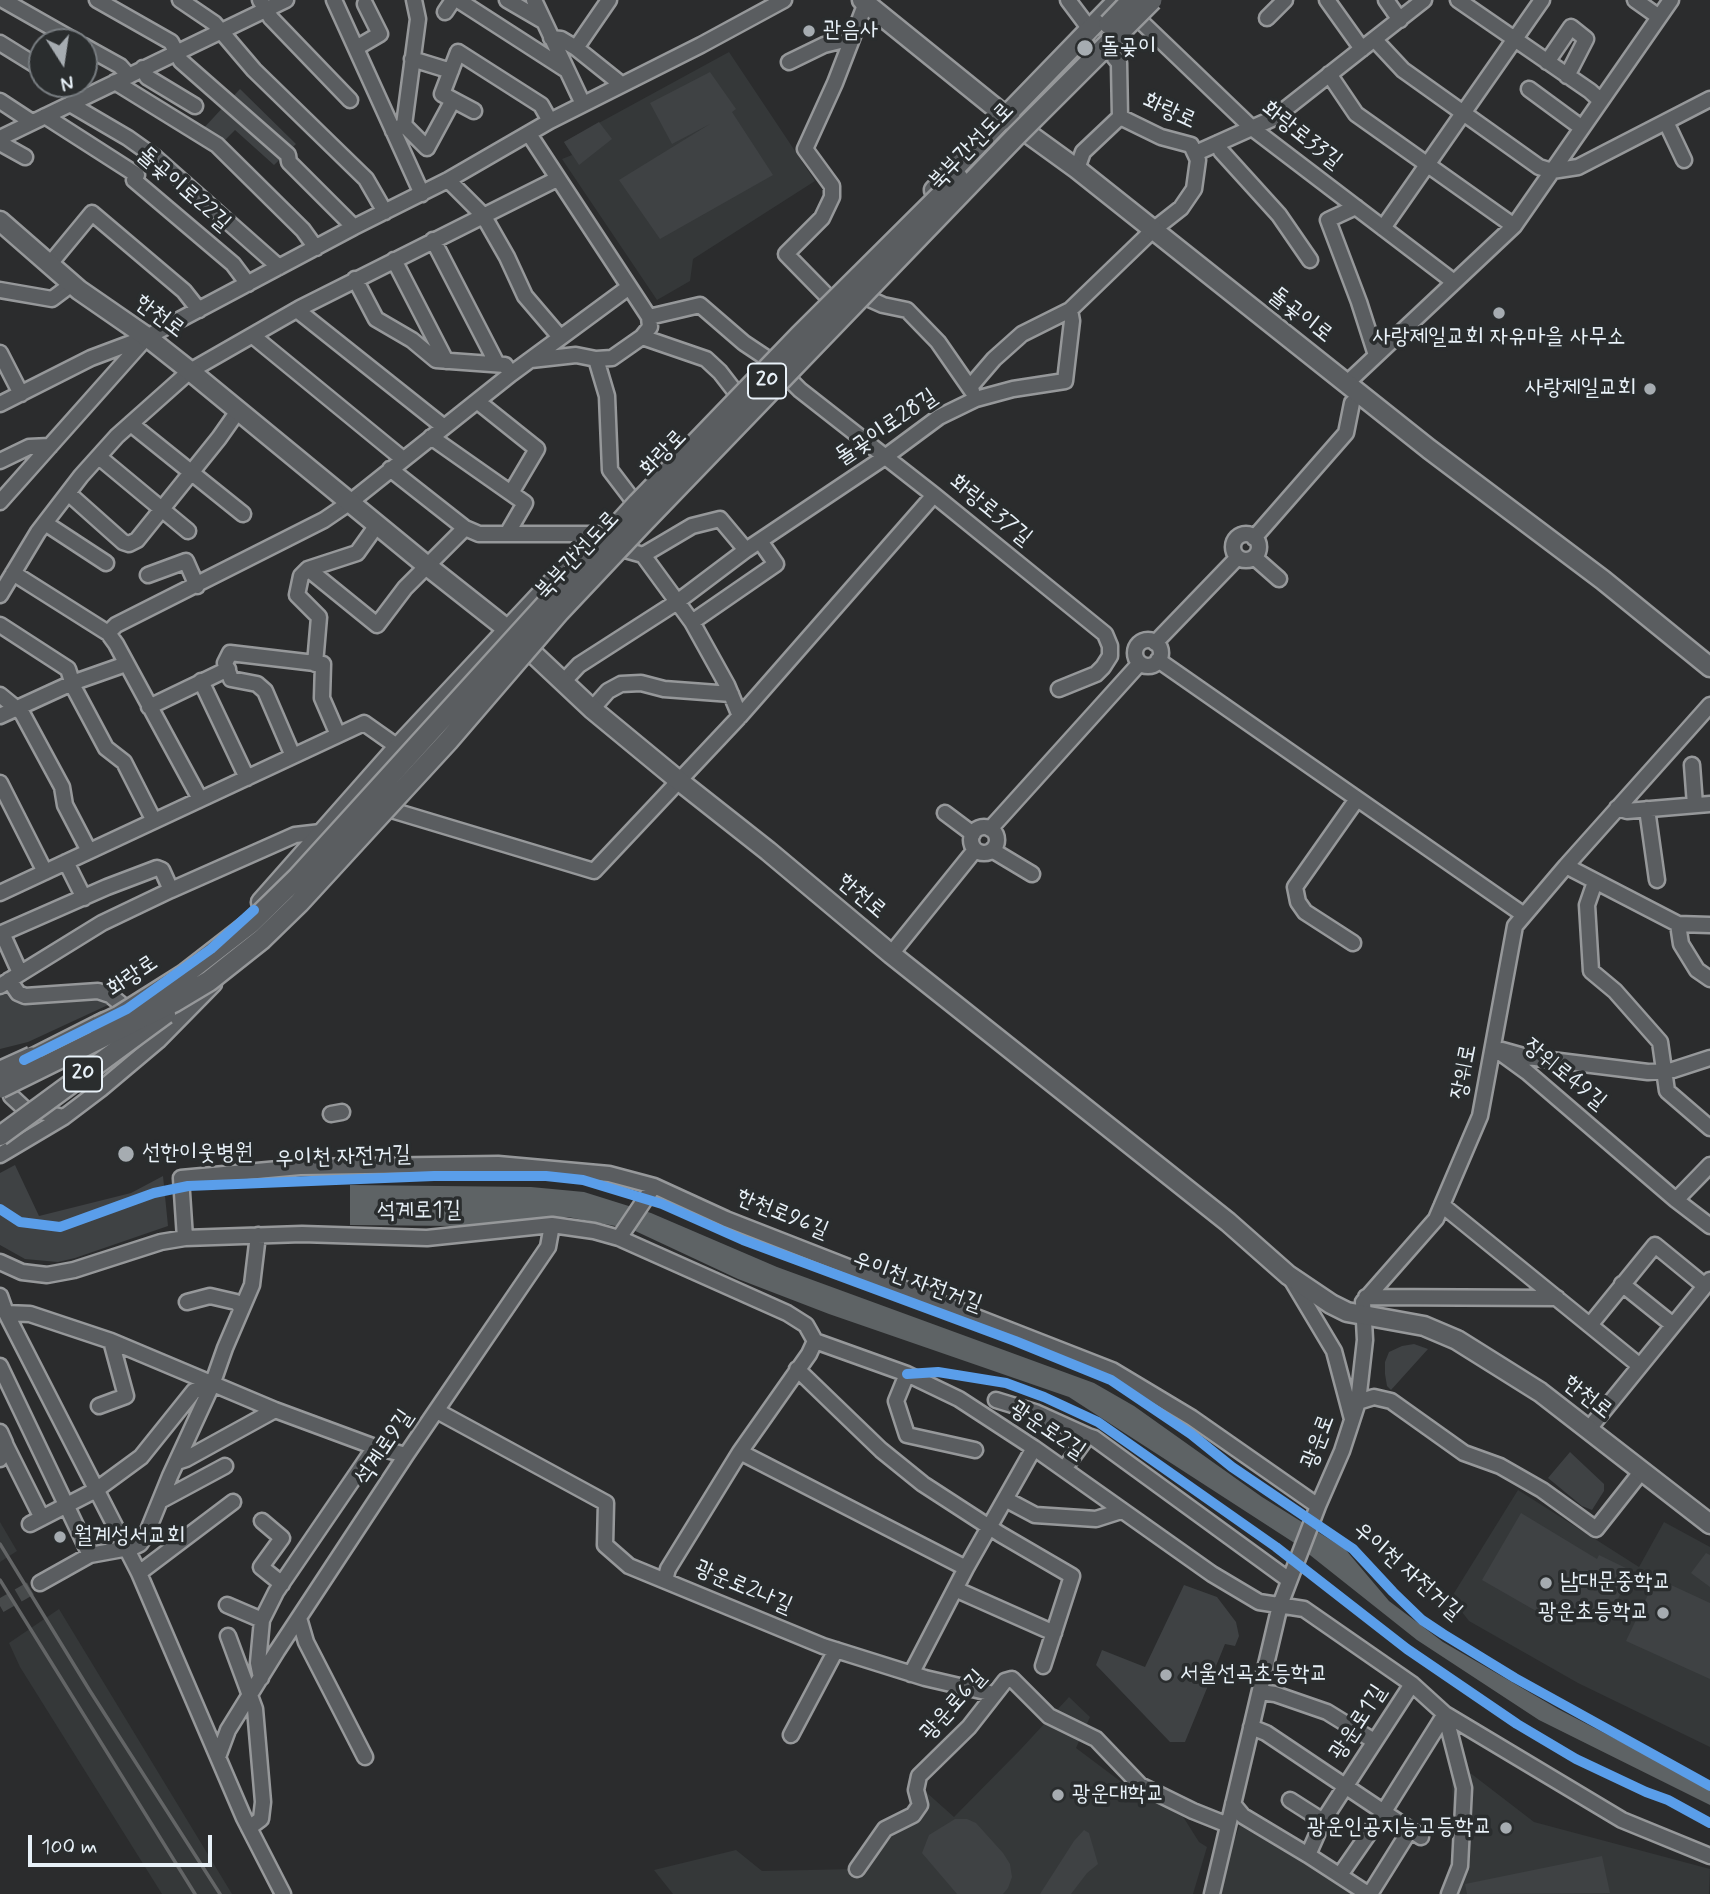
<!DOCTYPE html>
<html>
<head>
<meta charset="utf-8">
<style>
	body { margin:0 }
	#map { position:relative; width:1710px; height:1894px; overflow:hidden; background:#2b2c2d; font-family:Mynerve,sans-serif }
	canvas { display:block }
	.north { position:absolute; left:28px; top:28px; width:70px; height:70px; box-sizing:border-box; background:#2a2d2e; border:2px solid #767b7f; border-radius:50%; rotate:168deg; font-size:19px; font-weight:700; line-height:28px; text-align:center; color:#e8f1f8 }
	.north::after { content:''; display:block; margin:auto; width:24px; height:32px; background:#a6acb1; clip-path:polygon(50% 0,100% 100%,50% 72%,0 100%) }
	.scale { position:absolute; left:28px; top:1835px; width:184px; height:32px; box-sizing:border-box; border:4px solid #e8f1f8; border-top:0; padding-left:9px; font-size:21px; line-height:24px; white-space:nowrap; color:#e8f1f8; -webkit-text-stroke:5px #2a2d2e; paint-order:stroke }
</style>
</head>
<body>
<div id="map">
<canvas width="1710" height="1894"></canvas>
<div class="north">N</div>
<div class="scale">100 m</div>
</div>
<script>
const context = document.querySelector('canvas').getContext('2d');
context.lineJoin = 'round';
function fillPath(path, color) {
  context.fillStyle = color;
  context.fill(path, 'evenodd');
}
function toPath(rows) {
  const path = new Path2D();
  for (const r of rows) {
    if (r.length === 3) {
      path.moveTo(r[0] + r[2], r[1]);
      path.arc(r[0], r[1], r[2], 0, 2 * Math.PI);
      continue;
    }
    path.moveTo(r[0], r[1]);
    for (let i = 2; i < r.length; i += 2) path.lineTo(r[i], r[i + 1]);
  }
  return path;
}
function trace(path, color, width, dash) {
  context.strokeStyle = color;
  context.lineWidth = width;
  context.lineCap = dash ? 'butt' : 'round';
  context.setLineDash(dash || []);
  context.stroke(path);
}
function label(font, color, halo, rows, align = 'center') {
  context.font = font + ' Mynerve,"Poor Story",sans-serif';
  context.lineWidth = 7;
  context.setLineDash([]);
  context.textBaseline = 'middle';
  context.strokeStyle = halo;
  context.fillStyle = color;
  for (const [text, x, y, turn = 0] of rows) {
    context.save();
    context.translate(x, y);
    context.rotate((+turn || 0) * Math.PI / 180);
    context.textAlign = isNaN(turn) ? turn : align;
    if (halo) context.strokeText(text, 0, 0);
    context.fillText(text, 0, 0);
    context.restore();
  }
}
fillPath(toPath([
	[729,52,815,181,693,259,690,281,657,300,562,159,572,155,564,142],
	[1518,1490,1639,1567,1664,1522,1710,1547,1710,1747,1578,1683,1469,1621,1451,1598],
	[0,1522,17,1551,0,1562],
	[59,1609,232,1894,162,1894,20,1667,9,1643],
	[1069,1697,1090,1717,1076,1748,1132,1790,1182,1815,1199,1842,1207,1847,1193,1894,673,1894,654,1870,736,1850,762,1871,857,1869,885,1829,913,1815,917,1784,954,1817,1021,1749],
	[1469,1772,1534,1822,1710,1869,1709,1894,1449,1894,1454,1835,1452,1781],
	[1243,1816,1368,1894,1215,1894]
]), '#353839');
fillPath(toPath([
	[710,72,736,109,732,112,773,175,660,239,619,180,710,124,672,144,650,103],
	[240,89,296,144,274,165,235,130,221,144,201,131],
	[599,122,612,139,579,165,564,142],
	[7,985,16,998,103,997,108,1005,28,1042,0,1049,0,990],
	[15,1165,39,1216,131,1193,163,1176,168,1226,75,1258,58,1262,25,1259,0,1245,0,1173],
	[1414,1344,1428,1349,1391,1390,1387,1386,1385,1374,1385,1362,1389,1352,1402,1346],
	[1570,1452,1604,1484,1604,1491,1592,1510,1582,1506,1548,1478],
	[1521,1513,1597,1559,1599,1555,1630,1570,1607,1626,1585,1614,1557,1623,1482,1580],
	[1706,1553,1710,1555,1710,1587,1691,1573],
	[1656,1578,1710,1603,1710,1679,1626,1641],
	[1184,1585,1217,1597,1236,1622,1239,1636,1235,1646,1225,1644,1185,1742,1170,1742,1096,1665,1102,1650,1145,1667],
	[955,1819,967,1819,976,1823,1003,1853,1010,1864,1012,1877,1008,1888,1003,1894,957,1894,922,1853,929,1835],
	[1084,1830,1089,1833,1098,1864,1087,1873,1071,1894,1040,1894,1074,1841],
	[1602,1856,1610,1893,1467,1894,1465,1884]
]), '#3f4244');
fillPath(toPath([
	[350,1185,531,1187,584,1192,651,1213,777,1267,1094,1383,1134,1406,1262,1497,1345,1549,1389,1601,1443,1642,1558,1709,1710,1788,1710,1805,1539,1720,1417,1640,1296,1544,1069,1397,829,1314,738,1279,631,1229,568,1217,458,1226,350,1225]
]), '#5e6365');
trace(toPath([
	[0,1606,40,1583]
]), '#474a4b', 14, [14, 7]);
const minor = toPath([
	[3,0,77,42],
	[97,0,171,42,181,61,288,155,289,162,354,227],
	[180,0,214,23,254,70,366,179,385,212],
	[260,0,271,18,350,100],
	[334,0,422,194],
	[458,0,565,69],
	[507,0,543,21],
	[534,0,583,104],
	[1068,0,1089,28],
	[1327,0,1362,49],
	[1386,0,1400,20],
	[1458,0,1590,91,1601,101],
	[1635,0,1659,17],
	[445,12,453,0],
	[1131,12,1252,128,1454,282],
	[1267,18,1285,0],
	[551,38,561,39,576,48,621,84],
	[1375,40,1403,70,1539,167,1552,171,1578,167,1710,99],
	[0,43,42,69],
	[84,46,120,66,129,76],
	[356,48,380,34,365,4],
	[576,48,609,0],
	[412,59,451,71],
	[789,62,824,45,852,38],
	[1547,62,1571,27,1586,39,1567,76],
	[143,68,147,77,195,106],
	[1329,74,1356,114,1514,226],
	[115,82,217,145,303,230,316,248],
	[67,84,87,96],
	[1529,89,1582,128],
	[0,101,32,122],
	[70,104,128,138,156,158,279,267],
	[474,111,442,94,458,52,541,105,550,121],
	[45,116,137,175,134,180,233,264,248,284],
	[1666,122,1684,160],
	[404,125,427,148,453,100],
	[393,131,404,125,418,19,414,0],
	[529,134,649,317,650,327,642,337],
	[0,138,286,0],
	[0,143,25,157],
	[1218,143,1221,151,1279,215,1310,260],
	[1196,153,1274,118,1424,0],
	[1077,169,1083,152,1120,117,1119,63,1102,42],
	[448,180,483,215,507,257,525,296,560,337],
	[1356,207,1328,220,1359,302,1376,355],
	[1383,228,1542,0],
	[433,240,497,364],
	[394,260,446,361],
	[49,265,92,213,184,291,199,310],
	[355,279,376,319,412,340,436,360,505,365,511,374],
	[0,290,52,299,72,284],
	[854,292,883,305,907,310,938,342,972,391],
	[830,299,786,254,822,218,832,197,832,186,805,149,835,83,867,0],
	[297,310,444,427],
	[649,317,700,305,744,343,771,361],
	[253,336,403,459],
	[0,353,21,394],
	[596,359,607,396,610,470,632,499],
	[531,360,576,355,596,359,612,358,642,337,706,359,720,372,737,394],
	[779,369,800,390,934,495,1105,634,1110,646,1110,656,1103,667,1096,674,1059,689],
	[1347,383,1514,226,1671,0],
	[970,387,994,359,1022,334,1070,310,1153,230,1181,208,1194,189,1198,160,1191,145,1161,137,1120,117],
	[477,401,537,449,511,493],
	[0,404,91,358,147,337,354,227,448,180,550,121,701,45,784,0],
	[131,424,243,514],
	[431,437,525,503,507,534],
	[99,457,188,531],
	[0,461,29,447,50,446],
	[390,469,465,528],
	[68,493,123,542,129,544,137,540,219,438,238,411],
	[0,502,146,338],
	[45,523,106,563],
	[1246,547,13],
	[1254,538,1346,433,1352,403],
	[611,546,643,555,692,526,720,519,746,550],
	[643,555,692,622,727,685,740,716],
	[1254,557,1279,579],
	[308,569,377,625,405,588,465,528,479,534,598,534],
	[13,573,108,633,116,644,200,799],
	[148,575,186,561,197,586],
	[0,595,38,532,81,476,117,436,190,371,300,308,557,179],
	[692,622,776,564,760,541],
	[0,625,68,669,74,688,106,748,124,762,154,821],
	[108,633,116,625,324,520,349,503,511,374,629,287],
	[1148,653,13],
	[1155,643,1238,557],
	[1158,660,1524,915],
	[315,664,319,617,297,595,301,576,308,569,357,553,377,525],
	[201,681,247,778],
	[564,681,579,665,677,602,746,550,885,457,939,417,976,399,1013,389,1065,381,1072,321,1070,310],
	[0,695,22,713,62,787,65,805,89,851],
	[149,707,228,669],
	[592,709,608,691,621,684,641,683,664,689,731,694],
	[0,716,72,683,126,664],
	[293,756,265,691,257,684,231,679,225,663,230,653,323,664,322,698,338,735],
	[1692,765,1695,805],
	[0,783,45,872],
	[378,806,594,871,740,716,934,495],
	[1617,808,1627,811,1710,804],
	[1647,809,1657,880],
	[945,813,973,834],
	[984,840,13],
	[990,829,1140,663],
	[992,850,1032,874],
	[66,862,84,898],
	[1566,866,1678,924,1710,925],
	[1595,882,1587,905,1591,971,1615,991,1660,1042,1667,1091,1710,1128],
	[0,893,364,723,398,747],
	[1678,924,1681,944,1697,970,1710,979],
	[2,933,20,973],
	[0,934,107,887,157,868,162,870,171,890],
	[1353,943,1305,912,1298,902,1295,887,1357,799],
	[891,954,975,850],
	[9,980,18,993,25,996,98,991,110,995,127,1009],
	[0,986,102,923,171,890,295,835,321,832],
	[1494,1048,1527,1072,1676,1200,1710,1226],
	[1502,1050,1527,1057,1648,1072,1673,1070,1710,1058],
	[25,1060,104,1020],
	[10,1077,8,1084,11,1096,25,1109,64,1117],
	[331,1114,342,1112],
	[0,1155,64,1117,101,1089,158,1041,214,984],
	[1676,1200,1710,1165],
	[1442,1205,1640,1366],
	[185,1238,181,1178,300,1167,498,1164,609,1174,654,1186,726,1219,1112,1370,1192,1418,1318,1506],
	[619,1238,654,1186],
	[0,1262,22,1272,47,1275,74,1270,161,1242,185,1238,302,1234,427,1238,552,1225,594,1231,619,1238,787,1313,806,1325,815,1341],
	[1291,1279,1334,1351,1352,1419],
	[1622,1284,1673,1325],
	[0,1296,6,1313,139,1573,244,1818,283,1894],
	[1366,1297,1557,1298],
	[187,1302,210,1296,236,1302,242,1308],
	[6,1313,30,1314,111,1341,275,1410,375,1447,406,1455],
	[1590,1325,1655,1245,1705,1286],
	[815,1341,907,1374,959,1399,1034,1448,1212,1574,1259,1602,1304,1609,1412,1684,1445,1714,1622,1820,1710,1856],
	[0,1366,90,1555],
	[797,1369,881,1450,923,1484,1000,1534,1072,1576,1043,1666],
	[907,1374,896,1401,907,1435,975,1450],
	[996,1400,1035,1412,1088,1436],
	[1358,1402,1374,1397,1391,1401,1464,1453,1500,1466,1542,1490,1596,1529,1641,1472],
	[99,1406,126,1396,111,1341],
	[437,1411,606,1503,605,1545,629,1566,823,1646,925,1678,994,1694],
	[1588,1430,1710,1280],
	[0,1432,5,1443,0,1459],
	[5,1444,42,1518],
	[740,1452,966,1568],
	[177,1462,186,1459,275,1410],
	[1064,1469,1088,1436,1094,1438,1289,1580],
	[1005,1499,1035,1515,1096,1519,1121,1511],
	[160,1501,225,1466],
	[262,1521,282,1538,261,1567,282,1584],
	[30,1524,96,1490,141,1457,194,1391,212,1385],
	[139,1573,233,1502],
	[665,1580,668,1569,740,1452,809,1354,815,1341],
	[40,1583,90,1555,134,1547,140,1544,146,1535,170,1476,212,1385,225,1348,252,1285,258,1235],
	[955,1589,1054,1633],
	[227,1605,262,1620],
	[299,1618,306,1642,365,1757],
	[228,1636,255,1709,263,1802,261,1819,249,1828],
	[911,1674,966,1568,1034,1448],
	[261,1678,258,1663,262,1620,276,1592,375,1447],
	[1260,1692,1275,1694,1327,1712,1374,1741],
	[1445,1714,1464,1788,1460,1866,1449,1894],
	[1251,1727,1266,1733,1421,1837],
	[791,1735,836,1650],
	[218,1757,228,1730,277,1651,406,1455,548,1247,552,1225],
	[1290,1800,1323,1821],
	[1233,1804,1243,1816,1308,1855,1368,1894],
	[1308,1855,1323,1821,1412,1684],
	[857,1869,885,1829,913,1815,920,1805,916,1790,919,1776,969,1727,1005,1681,1012,1679,1049,1716,1096,1739,1140,1785,1193,1811,1228,1825],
	[1340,1875,1383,1813,1445,1714],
	[1212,1894,1280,1605,1318,1506,1342,1451,1358,1402,1365,1340,1363,1302,1436,1219,1480,1116,1515,926,1566,866,1710,705],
	[1370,1894,1410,1830]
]);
const major = toPath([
	[862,0,1019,127,1077,169,1429,449,1603,580,1710,667],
	[934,190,1118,0],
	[0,221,79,290,147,337,190,371,426,565,507,629,592,709,678,780,768,851,891,954,1228,1222,1288,1275,1331,1304,1347,1312,1424,1326,1457,1340,1540,1392,1710,1524],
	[261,902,398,747,589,543]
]);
trace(minor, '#96989a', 19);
trace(major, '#96989a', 23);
trace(minor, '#5a5d60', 14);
trace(major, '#5a5d60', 18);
trace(toPath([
	[0,1544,90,1691,220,1894],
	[0,1580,195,1894]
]), '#636566', 3.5);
const majorBridge = toPath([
	[0,1136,166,1014]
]);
const highwayBridge = toPath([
	[1109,24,1132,0],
	[98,1026,119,1016,184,975,251,923,298,877,638,503,800,335,958,178],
	[3,1070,32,1057],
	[0,1088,174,1002,209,981,262,939,299,903,448,741,559,612,641,525,1017,135,1152,0]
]);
trace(majorBridge, '#96989a', 23, []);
trace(highwayBridge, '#96989a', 24, []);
trace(majorBridge, '#5a5d60', 18);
trace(highwayBridge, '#5a5d60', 19);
trace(toPath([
	[24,1060,127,1009,211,949,254,910],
	[0,1209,20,1222,60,1227,154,1193,188,1186,434,1176,546,1176,583,1180,662,1204,743,1240,1015,1341,1111,1380,1191,1434,1232,1467,1353,1549,1393,1592,1422,1620,1443,1634,1515,1678,1710,1786],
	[907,1374,938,1372,1006,1383,1044,1397,1098,1422,1276,1547,1407,1649,1517,1724,1576,1759,1646,1792,1668,1800,1710,1823]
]), '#5a9eea', 10);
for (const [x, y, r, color] of [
	[809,31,7,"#a6acb1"],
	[1085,48,9,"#a6acb1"],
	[1499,313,7,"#a6acb1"],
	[1650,389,7,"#a6acb1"],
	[126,1154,9,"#a6acb1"],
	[60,1537,7,"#a6acb1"],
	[1546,1583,7,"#a6acb1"],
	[1663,1613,7,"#a6acb1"],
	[1166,1675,7,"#a6acb1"],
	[1058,1795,7,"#a6acb1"],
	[1506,1828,7,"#a6acb1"]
]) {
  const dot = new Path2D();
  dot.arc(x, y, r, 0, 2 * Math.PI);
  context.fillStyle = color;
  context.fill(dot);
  trace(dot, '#2a2d2e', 2.5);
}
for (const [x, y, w] of [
	[767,381,38],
	[83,1074,38]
]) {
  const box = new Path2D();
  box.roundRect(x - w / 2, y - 17.5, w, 35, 5);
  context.fillStyle = '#2a2d2e';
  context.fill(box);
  trace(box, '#e8f1f8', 2);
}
label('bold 21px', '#e8f1f8', null, [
	["20",767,381],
	["20",83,1074]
]);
label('23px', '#e8f1f8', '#2a2d2e', [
	["관음사",823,31],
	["돌곶이",1101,48],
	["사랑제일교회 자유마을 사무소",1499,338,"center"],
	["사랑제일교회",1636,389,"right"],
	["선한이웃병원",142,1154],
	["월계성서교회",74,1537],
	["남대문중학교",1560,1583],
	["광운초등학교",1649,1613,"right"],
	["서울선곡초등학교",1180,1675],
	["광운대학교",1072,1795],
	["광운인공지능고등학교",1492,1828,"right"]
], 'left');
label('23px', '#e8f1f8', '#2a2d2e', [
	["화랑로",1169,112,24],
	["화랑로33길",1301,136,38],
	["북부간선도로",972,147,-46],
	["돌곶이로22길",183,190,41],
	["돌곶이로",1300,316,38],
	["한천로",159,317,37],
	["돌곶이로28길",887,428,-34],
	["화랑로",664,454,-46],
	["화랑로37길",990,511,39],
	["북부간선도로",578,556,-47],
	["한천로",861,897,40],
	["화랑로",133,977,-34],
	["장위로",1465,1072,-79],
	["장위로49길",1564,1075,39],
	["우이천 자전거길",343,1158,-2],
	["석계로1길",419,1212,-1],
	["한천로96길",782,1215,22],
	["우이천 자전거길",917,1283,20],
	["한천로",1587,1398,38],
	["광운로2길",1047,1431,34],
	["광운로",1319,1442,-69],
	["석계로9길",385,1448,-56],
	["우이천 자전거길",1407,1572,41],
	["광운로2나길",743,1588,23],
	["광운로6길",954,1706,-48],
	["광운로1길",1359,1723,-57]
]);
</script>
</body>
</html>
